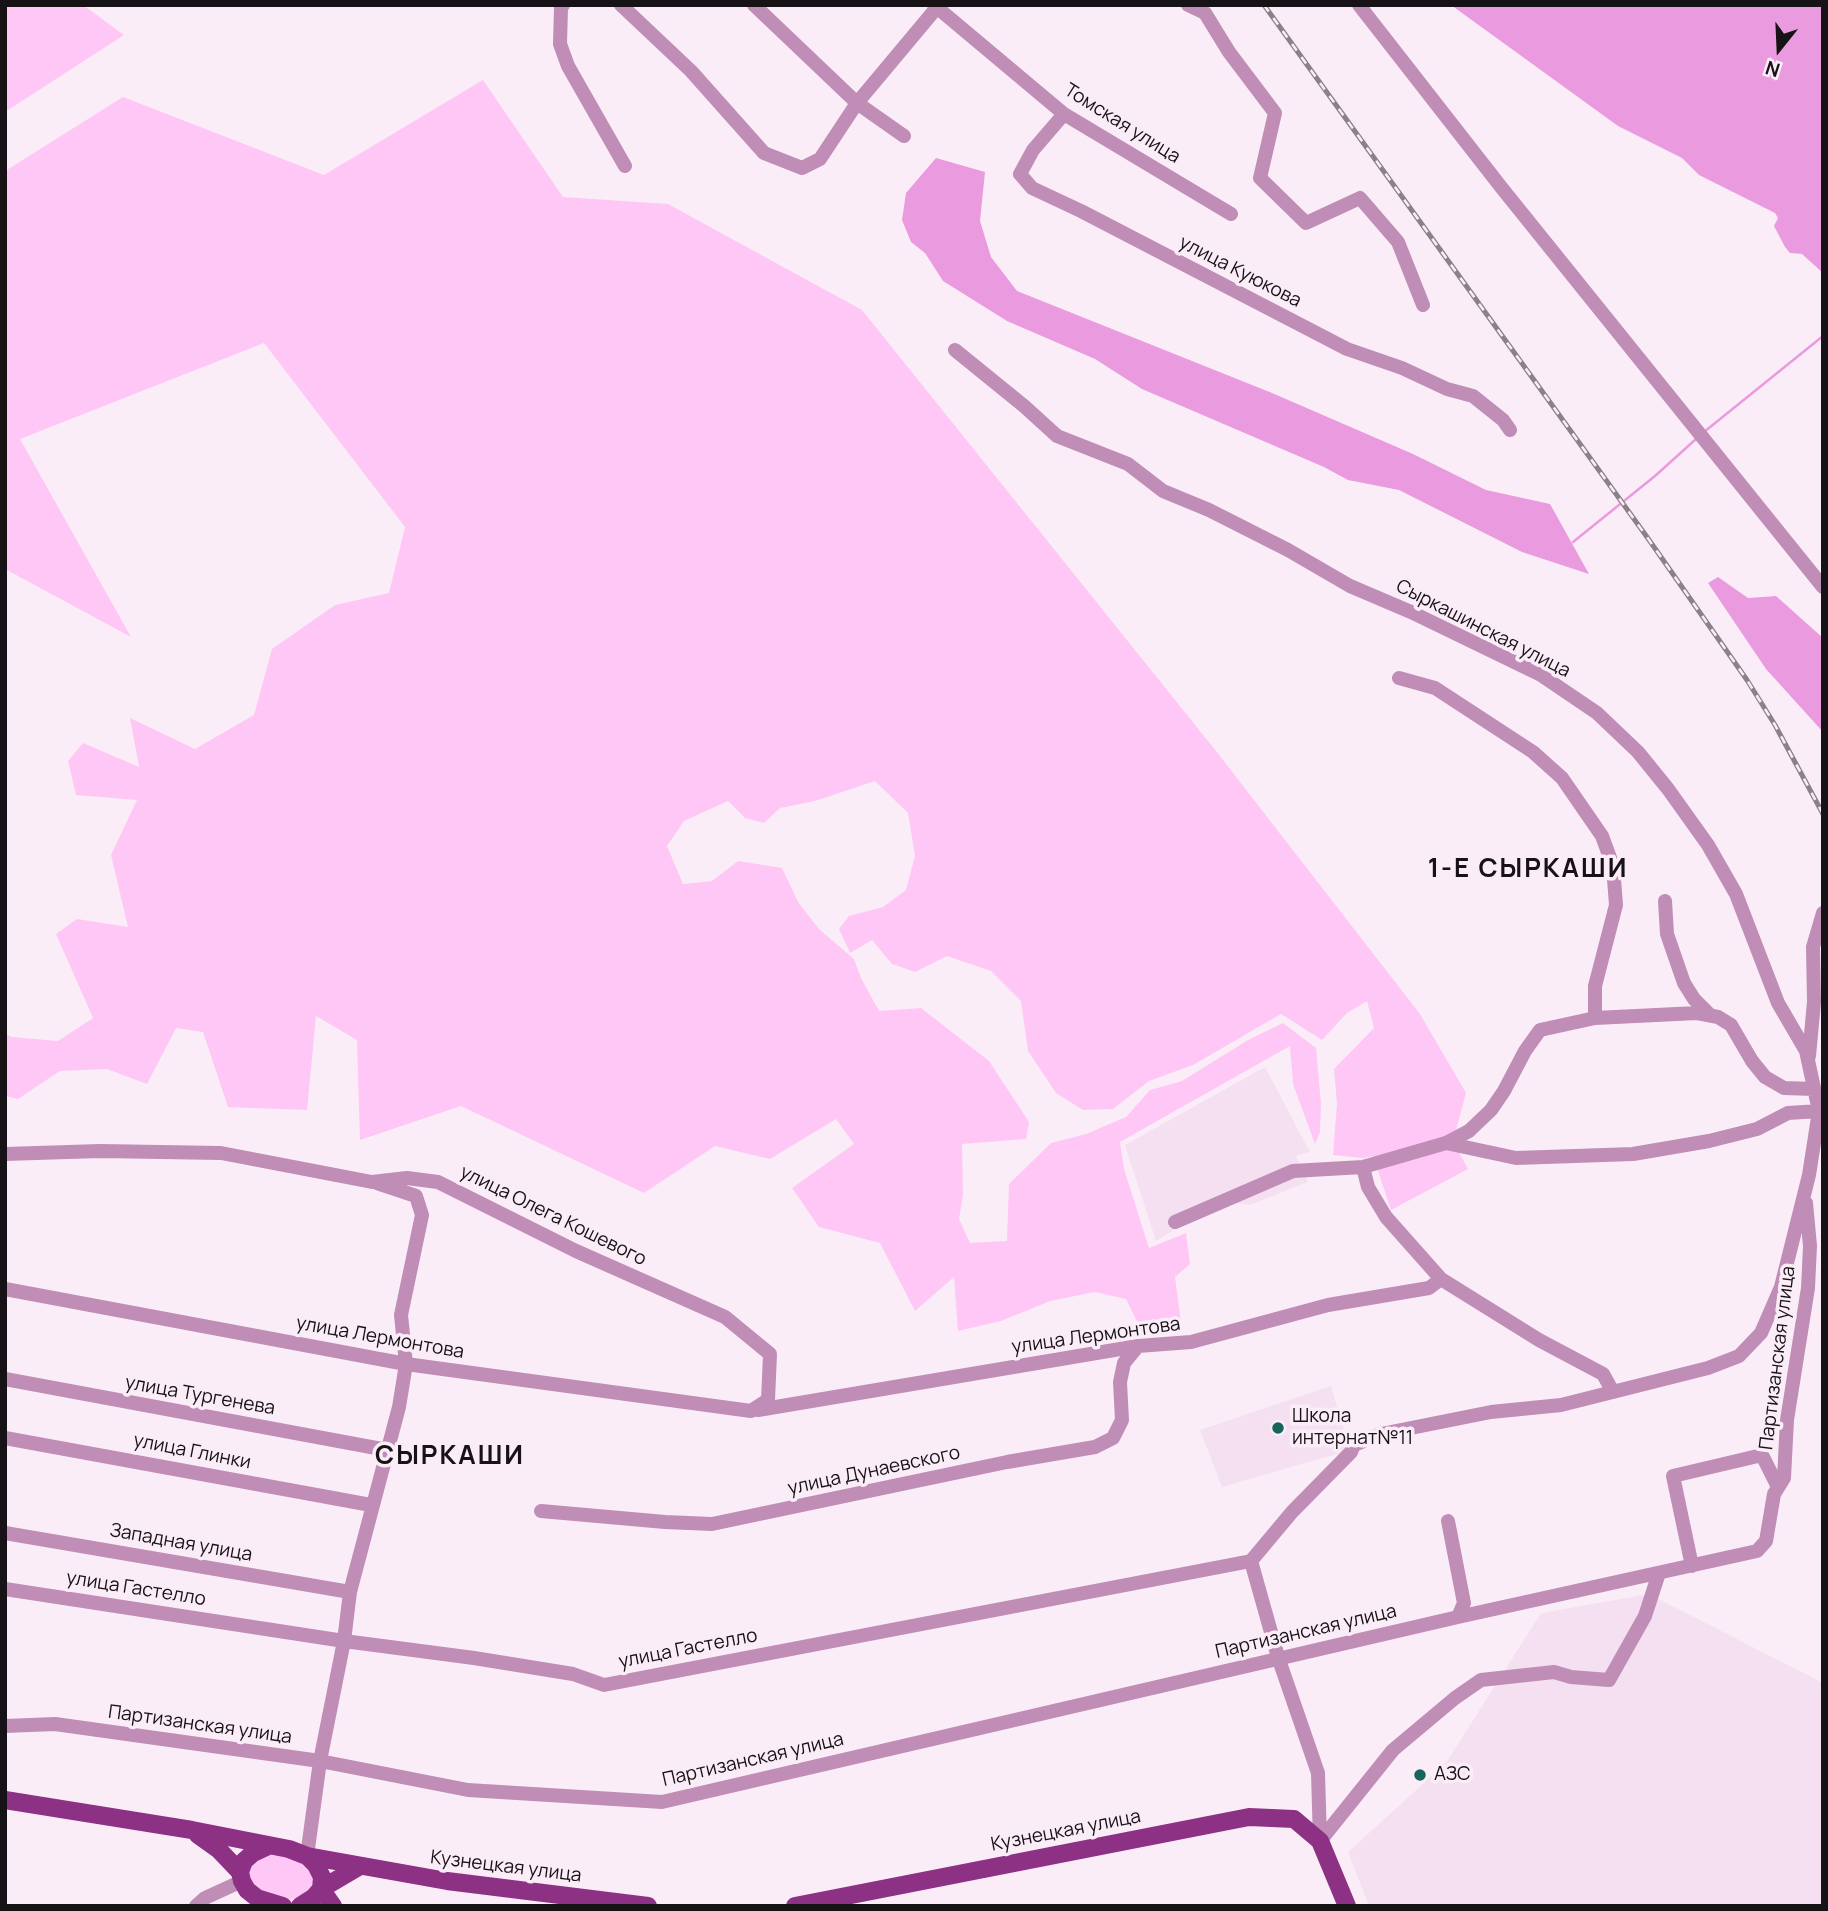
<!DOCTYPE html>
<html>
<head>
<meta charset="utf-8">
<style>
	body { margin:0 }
	#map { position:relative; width:1828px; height:1911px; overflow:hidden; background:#fbedf8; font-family:Manrope,sans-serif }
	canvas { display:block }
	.frame { position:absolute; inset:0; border:7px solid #171216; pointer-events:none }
	.north { position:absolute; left:1744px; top:14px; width:70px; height:70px; -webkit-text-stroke:5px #fbedf8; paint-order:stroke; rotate:198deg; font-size:19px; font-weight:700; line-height:28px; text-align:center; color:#171216 }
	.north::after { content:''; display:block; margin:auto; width:24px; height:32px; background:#171216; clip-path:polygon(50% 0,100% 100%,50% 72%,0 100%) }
</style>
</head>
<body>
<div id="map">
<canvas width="1828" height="1911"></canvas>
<div class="frame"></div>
<div class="north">N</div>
</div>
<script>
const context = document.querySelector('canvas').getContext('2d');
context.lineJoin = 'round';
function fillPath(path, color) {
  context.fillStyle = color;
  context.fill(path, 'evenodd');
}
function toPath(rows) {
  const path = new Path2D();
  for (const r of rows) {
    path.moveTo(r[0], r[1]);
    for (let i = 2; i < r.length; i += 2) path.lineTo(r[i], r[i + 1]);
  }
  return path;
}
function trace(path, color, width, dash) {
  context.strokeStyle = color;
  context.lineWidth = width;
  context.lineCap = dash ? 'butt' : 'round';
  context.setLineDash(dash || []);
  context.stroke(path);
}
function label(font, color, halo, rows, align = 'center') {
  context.font = font + ' Manrope,sans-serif';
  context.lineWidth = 7;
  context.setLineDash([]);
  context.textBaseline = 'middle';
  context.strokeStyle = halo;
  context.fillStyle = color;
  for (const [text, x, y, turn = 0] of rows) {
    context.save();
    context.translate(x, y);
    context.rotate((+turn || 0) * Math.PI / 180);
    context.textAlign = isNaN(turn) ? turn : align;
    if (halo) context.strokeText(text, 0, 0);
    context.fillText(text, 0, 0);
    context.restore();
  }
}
fillPath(toPath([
	[1265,1067,1310,1152,1296,1156,1308,1182,1250,1205,1221,1201,1156,1241,1125,1145],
	[1331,1386,1350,1450,1222,1487,1200,1430],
	[1649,1594,1823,1683,1823,1906,1369,1906,1348,1852,1446,1763,1541,1613]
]), '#f4e0f0');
fillPath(toPath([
	[5,5,83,5,124,35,5,112],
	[483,80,563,197,668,204,862,310,1216,751,1420,1014,1466,1093,1455,1134,1450,1136,1468,1169,1391,1210,1373,1156,1364,1158,1333,1155,1337,1104,1334,1069,1374,1028,1367,1001,1347,1013,1322,1040,1281,1014,1193,1065,1149,1081,1113,1109,1083,1110,1056,1093,1028,1051,1021,1001,991,971,947,956,915,972,892,964,872,940,850,953,839,929,849,916,883,907,906,890,915,856,908,813,875,781,815,801,780,808,764,823,745,818,728,801,684,821,667,846,683,884,712,881,738,861,782,868,798,902,819,929,854,959,861,978,879,1011,921,1008,989,1061,1029,1122,1026,1139,962,1144,963,1195,959,1219,970,1243,1007,1241,1009,1184,1051,1143,1086,1134,1126,1117,1150,1090,1182,1081,1248,1040,1283,1023,1316,1048,1321,1104,1320,1132,1315,1144,1293,1084,1290,1046,1120,1142,1124,1169,1149,1248,1186,1233,1190,1264,1175,1277,1182,1330,1142,1332,1126,1299,1095,1292,1050,1301,1001,1321,958,1331,954,1277,915,1311,880,1243,819,1227,792,1188,854,1144,836,1119,770,1159,715,1146,644,1193,461,1106,360,1140,357,1040,316,1016,307,1110,228,1107,203,1032,176,1028,147,1084,107,1069,60,1071,18,1099,5,1096,5,1034,12,1037,58,1041,93,1018,56,934,77,919,128,927,111,855,137,800,76,795,68,761,83,743,139,767,130,718,195,749,254,715,272,649,335,605,389,593,405,527,264,343,20,439,131,637,5,569,5,171,123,97,324,175],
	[271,1854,291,1857,309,1867,314,1881,309,1891,298,1898,285,1900,266,1895,249,1880,249,1868,264,1855]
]), '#ffc7f5');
fillPath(toPath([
	[1451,5,1823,5,1823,273,1802,254,1790,253,1785,247,1774,226,1778,218,1775,213,1699,175,1682,158,1618,126],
	[936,158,985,172,980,221,991,257,1017,291,1272,393,1413,454,1486,490,1550,504,1589,574,1522,552,1399,490,1348,480,1324,467,1142,389,1095,359,1007,321,943,281,925,253,911,242,902,220,906,193],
	[1718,577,1748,598,1776,596,1823,638,1823,732,1766,669,1708,583]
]), '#ea9ade');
trace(toPath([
	[1704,432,1823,336],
	[1573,542,1655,476,1696,439]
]), '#ea9ade', 2.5);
trace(toPath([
	[563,5,561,8,560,44,568,66,625,166],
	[621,5,691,71,764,153,802,168,820,159,857,103,939,5],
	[754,5,857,103,904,136],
	[934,5,1064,114,1231,214],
	[1188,5,1205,13,1229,52,1275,113,1260,178,1306,223,1360,198,1398,242,1423,305],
	[1359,5,1501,187,1823,587],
	[1064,114,1033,150,1020,174,1032,188,1081,211,1347,349,1402,368,1447,389,1473,396,1503,420,1510,430],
	[955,350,1024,406,1057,436,1128,464,1163,491,1209,510,1288,550,1350,586,1411,612,1541,675,1597,713,1638,752,1668,789,1708,845,1736,894,1778,1003,1806,1051,1819,1111,1788,1113,1757,1129,1709,1141,1633,1154,1516,1158,1446,1143],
	[1399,678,1435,688,1533,752,1562,778,1602,836,1613,866,1616,905,1595,986,1595,1018],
	[1665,901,1667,934,1684,983,1694,999,1710,1015],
	[1809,1056,1814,1002,1813,947,1823,913],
	[5,1154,100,1151,221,1153,372,1182,407,1178,438,1182,576,1251,725,1317,770,1354,768,1400,751,1411,406,1364,5,1289],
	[1175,1222,1293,1171,1363,1167],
	[5,1379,387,1450],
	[1613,1392,1603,1374,1539,1340,1441,1279,1386,1217,1368,1187,1363,1167,1446,1143,1469,1131,1491,1110,1504,1091,1525,1051,1540,1030,1595,1018,1697,1013,1718,1017,1731,1025,1752,1061,1765,1077,1784,1088,1814,1089],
	[758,1410,1138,1346,1191,1342,1328,1305,1429,1288,1441,1279],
	[5,1438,371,1505],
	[541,1511,665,1522,712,1524,1007,1462,1095,1447,1113,1438,1122,1420,1120,1382,1124,1363,1138,1346],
	[5,1533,350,1592],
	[1251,1561,1292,1512,1351,1452,1354,1445,1381,1434,1491,1412,1561,1405,1708,1368,1739,1356,1761,1333,1781,1287,1809,1175,1819,1111,1823,1111],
	[1251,1561,1278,1657,1318,1773,1320,1841],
	[1692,1566,1673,1476,1762,1455,1778,1487],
	[5,1589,344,1641,474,1658,573,1674,604,1685,1251,1561],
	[1458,1617,1757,1551,1766,1541,1774,1494,1784,1478,1787,1420,1808,1288,1810,1246,1806,1203],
	[5,1726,55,1724,320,1761,468,1790,662,1802,1458,1617,1464,1603,1448,1521],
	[1320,1841,1393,1750,1455,1698,1481,1680,1554,1672,1571,1677,1609,1680,1645,1616,1659,1573],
	[307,1856,320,1761,344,1641,350,1592,399,1407,406,1364,401,1315,422,1215,416,1196,377,1183],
	[196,1906,205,1898,242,1881]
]), '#c08db7', 14);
trace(toPath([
	[5,1800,192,1830,289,1849,307,1856,316,1865,322,1877,321,1889,314,1897,300,1906],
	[198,1835,219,1850,240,1872],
	[268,1846,253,1853,244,1861,240,1872,242,1881,247,1890,257,1898,283,1906],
	[307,1856,447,1881,648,1906],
	[333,1906,321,1889,360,1866],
	[795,1906,1249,1817,1294,1819,1320,1841,1347,1906]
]), '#8d3184', 18);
const rail = toPath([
	[1264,5,1647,537,1747,680,1775,725,1823,814]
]);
trace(rail, '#8b8289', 5);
trace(rail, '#fbedf8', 2.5, [8]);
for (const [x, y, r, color] of [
	[1278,1428,7,"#19645b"],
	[1420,1775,7,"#19645b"]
]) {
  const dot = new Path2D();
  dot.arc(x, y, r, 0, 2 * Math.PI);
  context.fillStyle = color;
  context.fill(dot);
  trace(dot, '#fbedf8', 2.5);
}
label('19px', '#171216', '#fbedf8', [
	["Томская улица",1122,124,32],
	["улица Куюкова",1240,272,27],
	["Сыркашинская улица",1483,629,27],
	["улица Олега Кошевого",553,1216,26],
	["улица Лермонтова",1096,1336,-8],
	["улица Лермонтова",380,1338,10],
	["Партизанская улица",1778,1358,-83],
	["улица Тургенева",200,1396,10],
	["улица Глинки",192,1452,11],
	["улица Дунаевского",874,1471,-12],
	["Западная улица",181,1543,10],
	["улица Гастелло",136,1589,9],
	["Партизанская улица",1306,1632,-13],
	["улица Гастелло",688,1649,-11],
	["Партизанская улица",200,1725,8],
	["Партизанская улица",753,1760,-13],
	["Кузнецкая улица",1066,1831,-11],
	["Кузнецкая улица",506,1867,7]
]);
label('19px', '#171216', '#fbedf8', [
	["Школа",1292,1417],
	["интернат№11",1292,1439],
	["АЗС",1434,1775]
], 'left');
context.letterSpacing = '2px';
label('bold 26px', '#171216', '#fbedf8', [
	["1-Е СЫРКАШИ",1528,870],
	["СЫРКАШИ",450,1457]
]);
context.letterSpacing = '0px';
</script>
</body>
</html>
